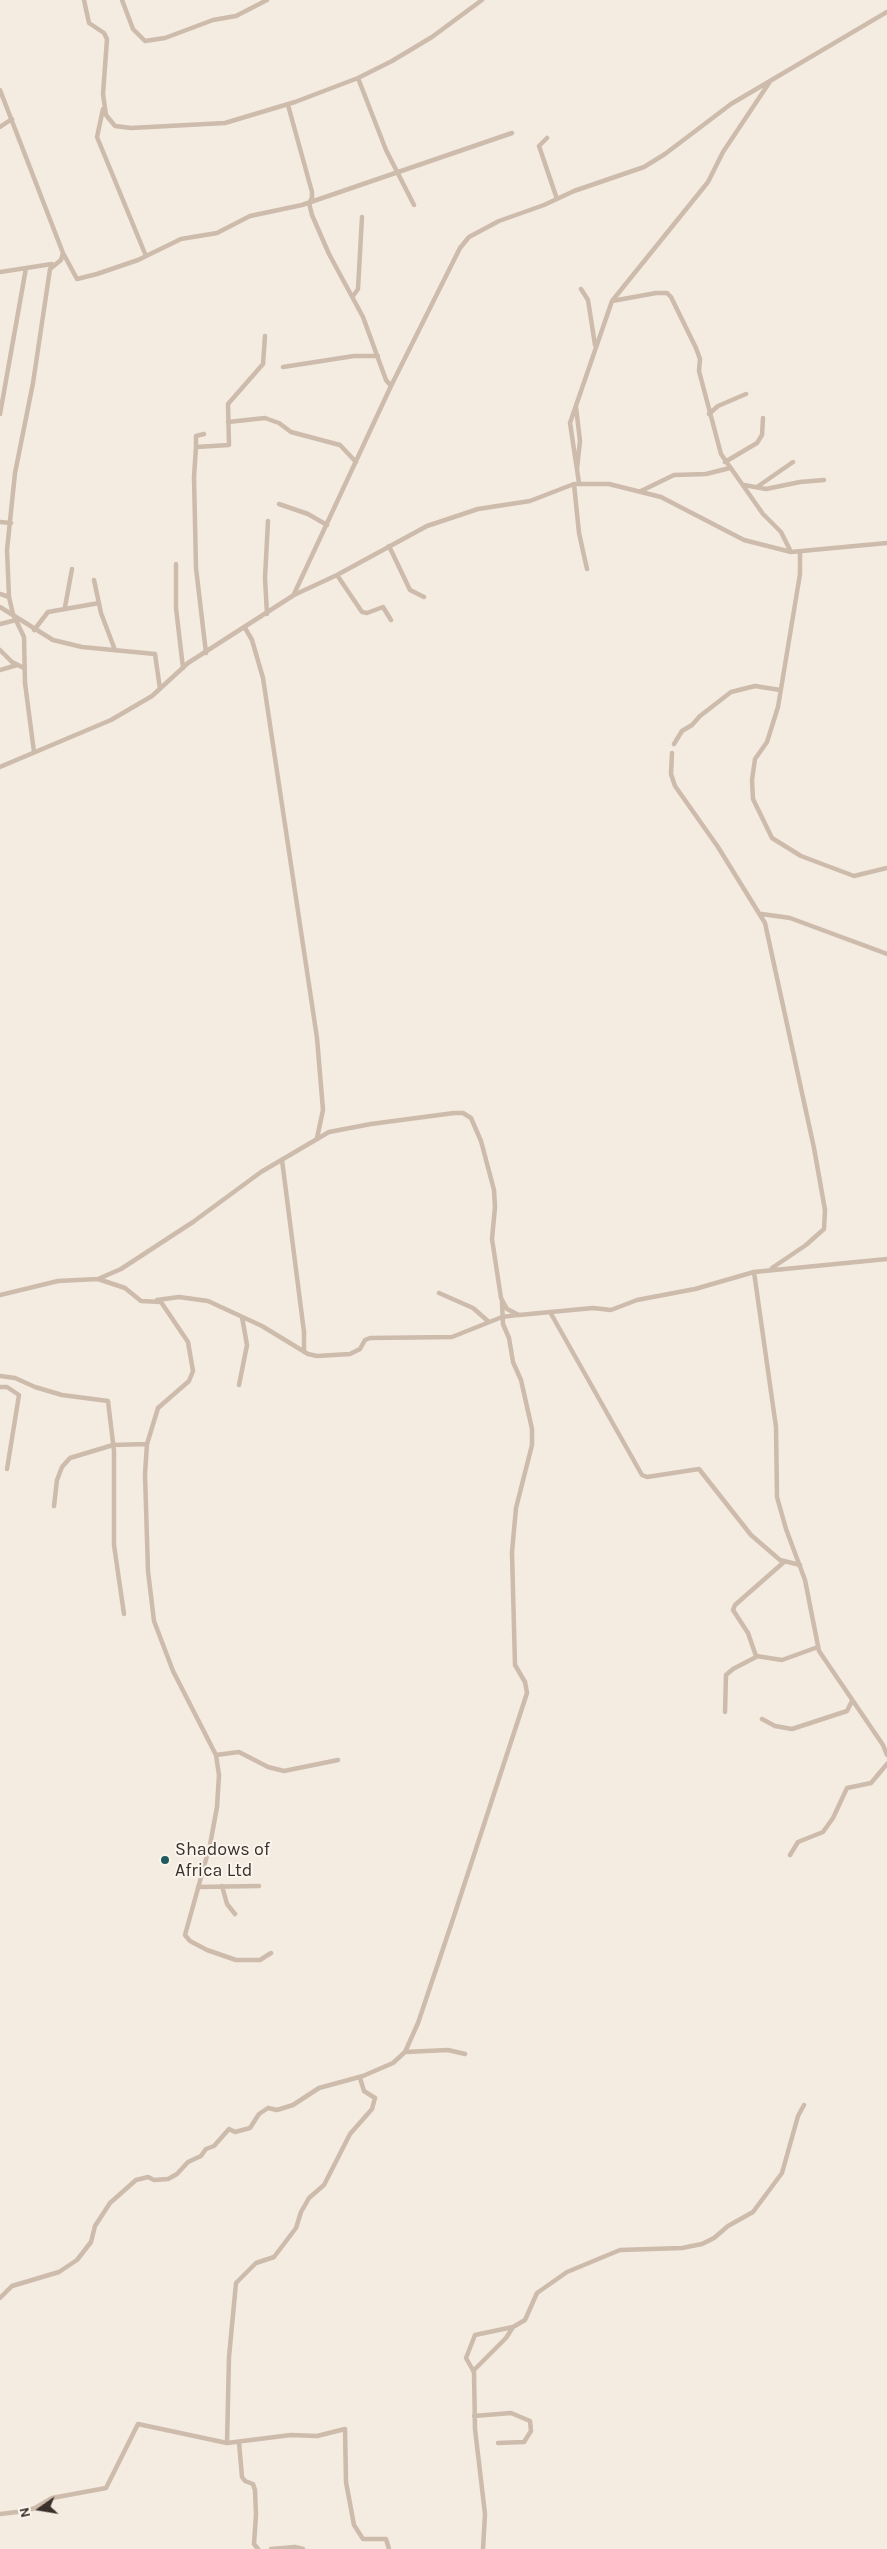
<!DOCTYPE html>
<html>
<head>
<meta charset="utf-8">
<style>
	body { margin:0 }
	#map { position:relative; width:887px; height:2549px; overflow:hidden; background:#f4ebe1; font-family:Karla,sans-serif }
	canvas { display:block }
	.north { position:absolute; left:15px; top:2484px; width:50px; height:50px; -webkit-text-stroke:4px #fbf5ee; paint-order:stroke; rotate:257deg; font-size:14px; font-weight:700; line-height:20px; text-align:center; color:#3b302b }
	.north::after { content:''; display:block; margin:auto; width:18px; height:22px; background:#3b302b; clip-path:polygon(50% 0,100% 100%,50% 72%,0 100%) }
</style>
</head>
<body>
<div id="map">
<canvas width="887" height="2549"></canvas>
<div class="north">N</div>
</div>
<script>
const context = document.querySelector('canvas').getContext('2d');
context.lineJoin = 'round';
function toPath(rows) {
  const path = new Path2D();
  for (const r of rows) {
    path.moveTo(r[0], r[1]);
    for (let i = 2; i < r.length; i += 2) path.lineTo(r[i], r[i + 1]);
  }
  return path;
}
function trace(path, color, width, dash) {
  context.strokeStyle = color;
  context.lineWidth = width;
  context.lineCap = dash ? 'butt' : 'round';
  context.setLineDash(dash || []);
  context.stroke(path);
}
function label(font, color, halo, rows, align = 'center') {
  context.font = font + ' Karla,sans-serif';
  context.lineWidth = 4;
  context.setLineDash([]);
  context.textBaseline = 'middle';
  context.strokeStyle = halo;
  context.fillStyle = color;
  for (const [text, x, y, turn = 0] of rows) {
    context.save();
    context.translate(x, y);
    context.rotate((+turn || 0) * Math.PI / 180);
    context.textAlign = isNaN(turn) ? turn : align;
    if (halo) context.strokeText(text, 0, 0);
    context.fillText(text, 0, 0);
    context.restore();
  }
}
trace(toPath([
	[84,0,89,23,104,33,107,39,103,94,106,115,115,126,131,128,225,123,295,102,358,78,392,61,432,37,482,0],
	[122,0,133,29,145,41,165,38,213,20,236,16,267,0],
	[358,78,386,150,414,205],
	[0,90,63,253,61,260,50,269,33,383,15,473,7,550,9,597,13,614,24,637,25,683,34,752],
	[288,105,312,192,312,198,309,203,312,215,329,254,363,317,386,380,391,386],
	[103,109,97,137,146,256],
	[0,127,12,119],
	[547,138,539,146,557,199],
	[63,253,77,279,97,274,138,260,181,239,217,233,250,216,302,205,512,133],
	[0,272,52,264],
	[581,289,588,300,595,345],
	[353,296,358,289,362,217],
	[612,301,656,293,667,293,671,297,696,348,700,359,699,371,721,454,763,514,781,532,791,552],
	[283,367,354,356,378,356],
	[576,407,580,441,577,469],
	[0,414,26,268],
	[709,414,718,406,746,394],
	[228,422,265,418,279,423,291,432,340,445,356,462],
	[196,447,196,436,204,434],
	[725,462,757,443,762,435,763,418],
	[579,483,570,423,612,301,708,182,723,152,769,83],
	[574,484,579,533,587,569],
	[744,485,766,489,800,482,824,480],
	[757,487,793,462],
	[641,491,674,475,706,474,730,468],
	[279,504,308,514,327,525],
	[0,522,11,523],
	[389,546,410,590,424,597],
	[800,552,800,574,778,707,767,742,755,759,752,780,753,799,772,838,801,856,854,876,887,868],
	[176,564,176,608,183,668],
	[337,575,362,612,367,613,383,607,391,620],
	[94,580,101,613,115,650],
	[0,594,9,597],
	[294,594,391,386,460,248,469,237,499,221,544,205,574,191,644,167,665,154,731,104,887,12],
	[0,607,53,640,82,647,155,654,160,689],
	[65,607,72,569],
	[267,614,265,578,268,521],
	[0,624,16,620],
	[245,628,252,640,263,678,317,1038,323,1110,317,1138],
	[34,630,48,612,99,603],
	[0,650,12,662,24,668],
	[206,653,196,568,194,477,196,447,229,445,228,404,263,364,265,336],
	[0,670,17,665],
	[674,744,682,731,692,725,700,716,731,692,755,686,780,690],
	[672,753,671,774,675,786,718,847,765,923,814,1148,825,1210,824,1229,806,1245,772,1268],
	[0,767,111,720,152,696,188,663,294,595,337,575,427,526,478,509,530,501,574,484,609,484,661,497,744,540,791,552,887,543],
	[762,914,790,918,887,954],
	[282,1160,304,1332,304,1352],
	[754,1272,776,1427,777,1497,786,1529,805,1580,819,1651,883,1745,887,1755],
	[98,1279,121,1269,193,1222,261,1172,329,1132,371,1124,454,1113,463,1113,471,1118,481,1141,494,1190,495,1207,492,1239,501,1298,507,1309,519,1315,593,1308,611,1310,637,1300,695,1289,754,1272,887,1259],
	[439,1293,473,1308,489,1322],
	[0,1295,58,1281,98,1279,125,1288,141,1301,161,1302,188,1342,193,1371,189,1381,158,1408,147,1444,145,1474,148,1571,154,1621,173,1671,216,1755,219,1775,217,1807,210,1845,185,1935,190,1941,207,1950,236,1960,260,1960,271,1953],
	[157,1300,179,1297,208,1301,262,1326,308,1354,317,1356,350,1354,360,1349,365,1340,370,1338,452,1337,502,1317,517,1315],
	[550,1312,642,1475,647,1477,699,1469,751,1535,780,1560,800,1565],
	[0,1376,15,1378,35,1387,62,1395,108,1401,114,1451,114,1545,124,1614],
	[239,1385,247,1345,242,1317],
	[0,1387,7,1387,19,1395,7,1469],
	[54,1506,57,1480,62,1467,70,1458,113,1445,147,1444],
	[784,1562,735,1605,733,1610,748,1633,756,1656,782,1660,818,1647],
	[725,1712,726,1675,733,1669,758,1656],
	[762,1719,775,1726,792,1729,847,1711,852,1701],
	[216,1755,239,1752,268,1767,284,1771,338,1760],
	[790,1855,798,1842,823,1832,833,1818,847,1788,871,1783,887,1764],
	[222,1886,227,1904,235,1914],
	[198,1887,259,1886],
	[405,2052,448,2050,465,2054],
	[0,2298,12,2286,59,2272,77,2260,91,2242,95,2226,110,2203,136,2180,148,2177,154,2180,168,2179,177,2174,188,2162,201,2156,206,2149,214,2146,229,2129,235,2132,250,2128,259,2114,268,2108,277,2110,293,2105,319,2088,363,2076,393,2063,405,2052,418,2023,453,1919,527,1693,525,1682,515,1665,512,1552,516,1508,532,1445,532,1429,521,1380,513,1362,509,1338,503,1324,502,1302],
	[473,2371,506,2338,513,2327],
	[474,2416,511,2413,530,2421,531,2431,524,2442,498,2443],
	[239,2442,242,2477,245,2481,253,2484,255,2490,256,2515,254,2544,258,2549],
	[227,2443,229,2357,236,2283,256,2263,274,2257,296,2228,301,2212,309,2198,324,2185,350,2134,372,2109,375,2098,364,2091,360,2078],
	[0,2514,25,2511,35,2508,52,2498,106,2488,138,2424,227,2443,291,2435,317,2436,345,2429,346,2482,354,2525,363,2539,386,2539,389,2549],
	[271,2549,295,2547,303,2549],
	[483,2549,485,2514,475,2429,474,2372,466,2358,475,2335,513,2327,525,2320,537,2293,567,2272,620,2250,682,2248,702,2244,714,2238,728,2226,753,2212,782,2173,798,2116,804,2105]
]), '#cdbbac', 4.5);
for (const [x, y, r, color] of [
	[165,1860,5,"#1f5a5e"]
]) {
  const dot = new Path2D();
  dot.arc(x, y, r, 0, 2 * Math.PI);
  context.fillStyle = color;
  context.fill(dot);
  trace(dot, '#fbf5ee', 2);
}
label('18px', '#3b302b', '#fbf5ee', [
	["Shadows of",175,1850],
	["Africa Ltd",175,1871]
], 'left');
</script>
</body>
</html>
